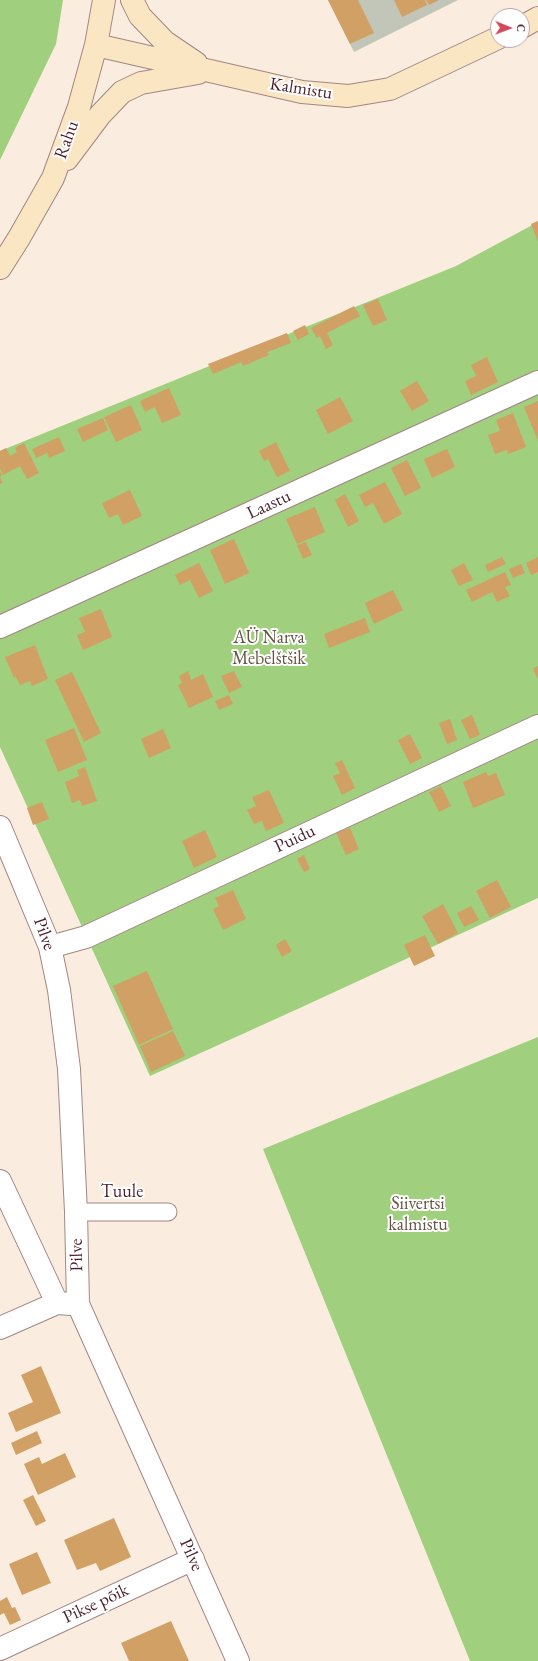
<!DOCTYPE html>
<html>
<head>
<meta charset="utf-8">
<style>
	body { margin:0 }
	#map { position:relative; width:538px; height:1661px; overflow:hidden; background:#faeddf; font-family:"EB Garamond",serif }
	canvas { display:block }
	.north { position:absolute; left:490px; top:8px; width:40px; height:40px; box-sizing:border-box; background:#fff; border:1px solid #b7a5aa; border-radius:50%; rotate:91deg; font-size:11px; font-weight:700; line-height:16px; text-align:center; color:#4a1f2b }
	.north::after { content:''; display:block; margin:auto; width:14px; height:18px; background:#d1495b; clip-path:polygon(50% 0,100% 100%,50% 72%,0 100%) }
</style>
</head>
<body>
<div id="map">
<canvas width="538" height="1661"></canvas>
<div class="north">С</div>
</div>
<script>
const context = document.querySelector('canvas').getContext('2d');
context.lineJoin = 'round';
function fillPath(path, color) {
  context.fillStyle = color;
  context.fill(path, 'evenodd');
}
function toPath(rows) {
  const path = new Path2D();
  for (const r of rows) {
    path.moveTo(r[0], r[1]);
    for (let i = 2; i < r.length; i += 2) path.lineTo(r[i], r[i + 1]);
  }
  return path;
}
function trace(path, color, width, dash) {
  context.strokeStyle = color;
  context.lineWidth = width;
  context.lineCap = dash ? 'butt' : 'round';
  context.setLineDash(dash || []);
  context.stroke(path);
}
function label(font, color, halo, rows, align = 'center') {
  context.font = font + ' "EB Garamond",serif';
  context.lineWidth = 4;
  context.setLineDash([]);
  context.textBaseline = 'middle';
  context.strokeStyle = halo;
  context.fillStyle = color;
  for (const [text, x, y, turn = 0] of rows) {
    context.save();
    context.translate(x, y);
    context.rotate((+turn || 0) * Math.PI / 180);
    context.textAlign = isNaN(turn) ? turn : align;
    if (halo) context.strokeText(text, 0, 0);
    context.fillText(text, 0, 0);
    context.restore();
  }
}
fillPath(toPath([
	[328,0,458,0,354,52]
]), '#c2c6b9');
fillPath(toPath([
	[0,0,63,0,56,44,0,160],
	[538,222,538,898,302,1007,150,1076,0,747,0,451,456,266],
	[538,1037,538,1661,470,1661,263,1149]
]), '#a0cf7e');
fillPath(toPath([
	[328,0,358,0,374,33,350,44],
	[394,0,425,0,427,5,402,17],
	[426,0,439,0,429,5],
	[538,221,538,242,531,224],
	[378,299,387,320,373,326,363,305],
	[354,306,360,316,327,333,333,345,326,349,320,336,317,338,311,328],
	[305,325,309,334,298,340,293,331],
	[287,333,291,343,267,352,269,355,243,366,241,362,213,374,208,364],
	[487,357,498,382,471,395,465,381,476,376,471,365],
	[417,381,429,401,412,411,400,391],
	[169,388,181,415,162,423,155,407,145,412,140,401],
	[340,397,353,421,328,434,316,410],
	[538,401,538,441,524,407],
	[131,405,142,430,116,442,104,417],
	[513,413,526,447,508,454,507,450,495,454,488,435,500,431,496,420],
	[103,418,108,430,83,442,77,429],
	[59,437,65,451,49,458,47,453,36,458,32,449],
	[276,442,290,471,277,477,268,459,264,461,259,451],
	[24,443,39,473,27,479,20,466,3,475,0,468,0,451,6,448,10,456,17,452,15,448],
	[447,449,455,467,432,478,424,459],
	[407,460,421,488,405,496,391,468],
	[0,471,2,475,0,477,3,483,0,484],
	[385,482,402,514,384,524,373,503,365,507,359,495],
	[130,490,142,516,123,525,118,514,109,518,102,503],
	[345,494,359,521,348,527,335,500],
	[315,507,325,532,297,544,286,519],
	[234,539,249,573,225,584,210,550],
	[306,542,312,555,303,559,297,545],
	[502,557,506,564,488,572,485,565],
	[538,557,538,572,531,575,526,563],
	[199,563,213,591,199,598,190,580,180,585,175,575],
	[464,563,473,580,459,586,451,570],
	[521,564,525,573,513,578,509,569],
	[505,572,511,585,505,587,510,596,497,602,492,592,472,602,466,590],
	[393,590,403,610,374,624,365,603],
	[101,609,112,637,83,650,77,635,85,632,79,618],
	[365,618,370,632,329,648,324,634],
	[35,645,48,679,32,686,30,681,20,685,16,677,14,678,5,657],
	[538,666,538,680,533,668],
	[188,671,191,680,203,674,213,697,189,708,178,685,182,683,179,676],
	[234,671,242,687,229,693,221,676],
	[72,672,101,733,84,742,55,680],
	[229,695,233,704,219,710,215,701],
	[472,715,480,735,470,739,461,720],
	[450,719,457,740,447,744,439,723],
	[74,728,87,760,58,772,45,740],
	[163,729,171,748,149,758,141,739],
	[410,734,422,758,410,764,398,740],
	[342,760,355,788,342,795,333,776,340,773,335,763],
	[85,767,97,801,82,806,80,800,72,803,65,782,79,776,77,770],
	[486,772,488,776,496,773,505,795,473,808,463,782],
	[441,786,451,806,439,812,429,792],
	[269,790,284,823,266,831,262,821,254,824,247,810,256,806,252,797],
	[42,802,49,819,33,825,27,808],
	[350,828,359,849,346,855,336,833],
	[205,830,217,857,194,868,182,841],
	[304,855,310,869,304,872,297,859],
	[497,880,511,907,490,918,476,891],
	[233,890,246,919,223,930,213,909,219,906,215,898],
	[443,904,458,933,438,944,422,916],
	[471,906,479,920,464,927,457,913],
	[425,935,435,956,414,966,404,945],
	[285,939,292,951,282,957,276,945],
	[147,971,173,1029,139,1045,113,986],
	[173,1031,185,1056,151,1072,140,1046],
	[41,1366,61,1413,16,1432,8,1413,33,1402,21,1375],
	[37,1431,42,1443,16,1455,11,1443],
	[65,1453,76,1477,38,1495,24,1464,39,1457,42,1464],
	[33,1495,46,1521,36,1526,23,1500],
	[114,1518,131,1557,100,1571,96,1563,77,1570,64,1540],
	[37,1552,51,1583,22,1595,9,1564],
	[7,1597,12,1608,15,1607,21,1620,10,1625,4,1613,0,1615,0,1601],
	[171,1621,189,1661,129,1661,121,1643]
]), '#d1a065');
const lane = toPath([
	[76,1212,168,1212]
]);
const street = toPath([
	[0,627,538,382],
	[0,827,50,947,59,990,69,1069,76,1212,78,1304,238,1661],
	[50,947,86,937,538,726],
	[0,1181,57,1303],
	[0,1328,57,1303,71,1304],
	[0,1649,193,1559]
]);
const secondary = toPath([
	[132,0,140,16,165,42,196,63],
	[522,27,538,18],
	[96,45,302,92,348,96,390,89,498,38],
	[67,159,100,115,122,92,141,83,198,73],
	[0,268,19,238,53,178,79,107,96,45,104,0]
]);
trace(lane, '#a28685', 19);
trace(street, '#a28685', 24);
trace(secondary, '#a28685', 24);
trace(lane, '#fff', 17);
trace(street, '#fff', 22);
trace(secondary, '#fbe6c3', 22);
label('18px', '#4a1f2b', '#fff', [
	["Kalmistu",301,89,9],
	["Rahu",67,140,-70],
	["Laastu",269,505,-25],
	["Puidu",295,839,-25],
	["Pilve",44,934,70],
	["Tuule",122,1192],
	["Pilve",77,1255,-91],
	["Pilve",191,1555,66],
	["Pikse põik",96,1604,-25]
]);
label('18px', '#645444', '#fff', [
	["AÜ Narva",269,638],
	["Mebelštšik",269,659],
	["Siivertsi",418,1204],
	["kalmistu",418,1225]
]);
</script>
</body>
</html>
